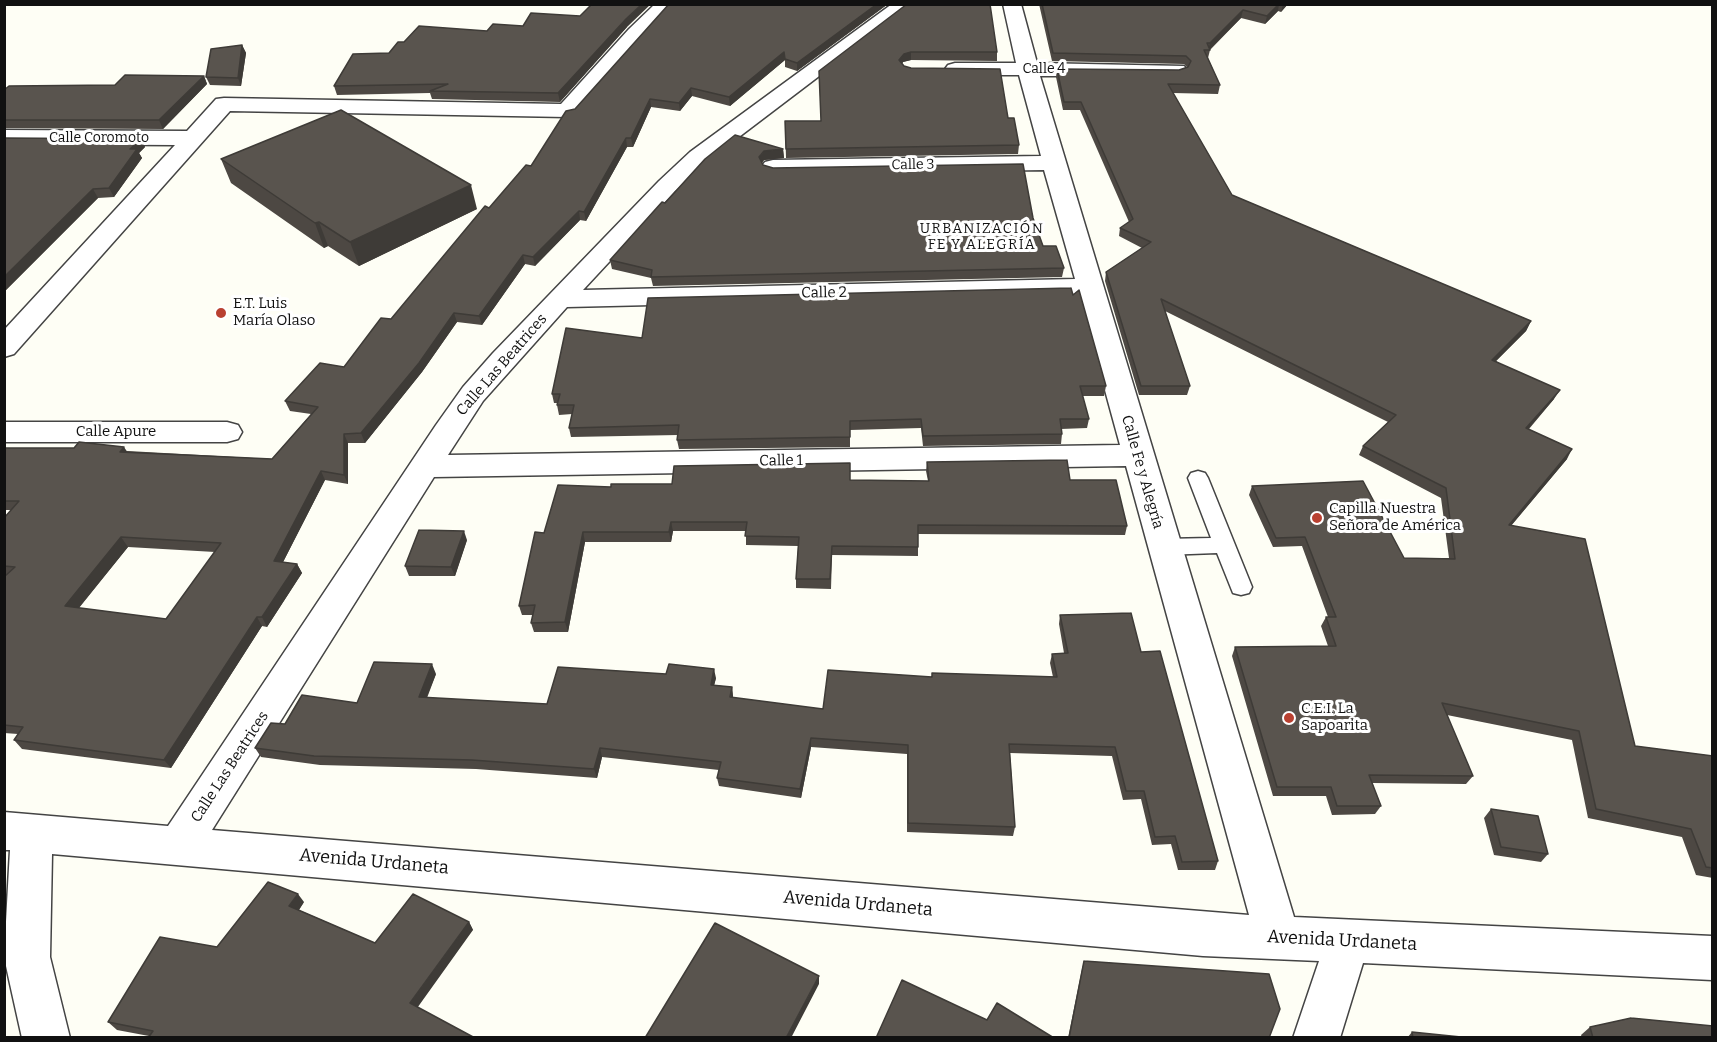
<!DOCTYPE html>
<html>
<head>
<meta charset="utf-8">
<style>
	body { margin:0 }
	#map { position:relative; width:1717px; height:1042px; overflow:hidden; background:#fefef5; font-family:Bitter,serif }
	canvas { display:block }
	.frame { position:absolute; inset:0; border:6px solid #111; pointer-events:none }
</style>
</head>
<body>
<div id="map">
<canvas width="1717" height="1042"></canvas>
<div class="frame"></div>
</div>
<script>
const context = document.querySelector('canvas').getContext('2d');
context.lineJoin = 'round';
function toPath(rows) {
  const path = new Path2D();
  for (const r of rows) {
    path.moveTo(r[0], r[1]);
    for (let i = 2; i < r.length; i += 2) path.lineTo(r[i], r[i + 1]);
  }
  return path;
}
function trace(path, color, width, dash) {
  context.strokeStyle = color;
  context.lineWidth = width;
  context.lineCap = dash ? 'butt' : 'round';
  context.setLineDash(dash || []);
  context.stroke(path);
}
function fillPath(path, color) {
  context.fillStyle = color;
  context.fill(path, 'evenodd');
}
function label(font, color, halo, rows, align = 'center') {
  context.font = font + ' Bitter,serif';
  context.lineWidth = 6;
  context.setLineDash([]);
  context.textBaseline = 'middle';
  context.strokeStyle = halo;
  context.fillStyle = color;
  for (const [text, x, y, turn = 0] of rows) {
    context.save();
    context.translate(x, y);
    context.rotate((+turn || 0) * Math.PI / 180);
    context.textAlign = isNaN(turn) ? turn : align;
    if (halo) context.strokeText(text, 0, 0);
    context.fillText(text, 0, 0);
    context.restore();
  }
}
const lane = toPath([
	[1198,471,1205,473,1208,478,1252,587,1249,593,1241,595,1233,593,1217,553,1164,555,1156,553,1153,547,1156,541,1164,539,1211,538,1188,478,1191,473,1198,471]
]);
const street = toPath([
	[655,4,675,4,643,37,575,116,567,117,230,111,14,354,4,357,4,330,175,145,4,144,4,130,187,131,216,99,224,98,561,104,629,29,655,4],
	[892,4,914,4,706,162,675,191,583,290,1075,279,1044,170,773,174,765,172,761,167,765,162,773,160,1041,156,1019,75,955,75,948,73,945,69,948,65,955,63,1016,63,1003,4,1021,4,1037,63,1184,66,1187,70,1184,74,1177,76,1040,76,1294,917,1712,936,1712,980,1363,963,1340,1038,1293,1038,1319,961,1203,956,52,854,50,957,70,1038,22,1038,4,957,10,850,4,850,4,812,168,826,436,425,463,387,493,353,659,181,690,152,892,4],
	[1079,295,1120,445,448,455,483,401,567,307,1079,295],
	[1126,466,1249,915,212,830,434,477,1126,466],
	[4,422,227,422,238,425,242,432,238,439,227,442,4,442,4,422]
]);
trace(lane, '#444', 3);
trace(street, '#444', 3);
fillPath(lane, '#fff');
fillPath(street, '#fff');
fillPath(toPath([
	[669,4,888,4,797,71,785,67,785,60,730,106,692,96,680,111,651,107,633,147,627,147,586,221,580,220,535,266,525,264,482,325,457,322,422,372,365,443,348,443,348,484,325,480,283,562,297,564,302,573,267,627,262,626,171,768,22,749,14,740,18,734,4,733,4,577,7,575,4,575,4,518,11,510,4,510,4,448,74,448,272,459,311,414,290,411,285,401,344,367,391,319,489,208,531,166,575,109],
	[128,547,215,552,166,619,79,608],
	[907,4,997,52,997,61,911,60,903,62,902,64,904,66,1008,118,1019,145,1018,154,786,158,785,121,821,121],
	[1039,4,1288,4,1281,12,1278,11,1265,24,1241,18,1210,50,1208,58,1220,85,1218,94,1173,93,1232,195,1531,321,1526,331,1496,361,1554,399,1529,429,1567,459,1511,526,1635,746,1713,756,1713,878,1696,875,1682,837,1588,818,1572,740,1447,715,1473,776,1466,784,1372,783,1381,806,1375,814,1332,815,1326,796,1273,796,1232,656,1235,647,1328,646,1321,626,1326,617,1328,617,1302,546,1273,547,1249,495,1252,486,1404,558,1449,558,1441,498,1359,455,1363,446,1388,422,1165,311,1190,386,1187,395,1139,395,1105,281,1106,272,1142,248,1119,236,1120,228,1129,222,1080,110,1063,110,1056,77,1057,69,1179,70,1187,67,1184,64,1052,61],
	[580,16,627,27,560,102,432,99,430,93,337,95,334,86,389,53,404,42,523,26],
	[242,45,246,53,241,86,210,85,206,77],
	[204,76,207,84,163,129,4,128,4,90,115,85],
	[4,138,141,139,145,147,139,153,142,158,114,197,98,198,4,292],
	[783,149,784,158,764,160,762,163,763,165,773,168,1033,218,1043,246,1064,268,1062,277,653,286,651,278,612,269,610,260,665,203],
	[221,159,477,209,359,266,328,246,324,248,231,183],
	[642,338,1106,386,1104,396,1082,396,1089,419,1087,428,1061,429,1062,434,1061,444,923,446,921,428,850,430,850,447,679,449,677,440,678,435,571,437,569,428,572,414,559,415,557,405,557,403,554,403,552,394],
	[927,462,1070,480,1127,526,1125,535,918,534,918,556,832,555,831,589,796,588,796,579,798,546,746,545,746,531,673,531,671,542,585,542,568,632,534,632,531,623,533,615,522,615,519,606,544,533,611,487,672,484,850,480,928,481,926,471],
	[467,540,455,576,409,576,405,566],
	[1060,615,1141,652,1218,861,1215,870,1178,870,1171,844,1152,845,1141,799,1123,800,1112,756,1010,753,1015,827,1013,836,907,832,907,754,811,747,801,798,719,786,717,778,719,770,602,757,597,778,476,769,320,765,261,757,255,748,285,724,357,703,436,674,427,698,547,704,716,678,714,685,732,687,733,698,823,709,932,677,1053,677,1050,663,1052,654,1064,653,1059,624],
	[1491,809,1548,854,1541,862,1494,855,1484,818],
	[304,902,299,910,375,943,469,922,473,930,149,1036,117,1030,108,1022,217,947],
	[1084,961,1269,1038,1068,1038,1082,969],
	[1590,1027,1713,1038,1582,1038,1581,1035],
	[1412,1032,1471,1038,1407,1038]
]), '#4d4843');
fillPath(toPath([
	[642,4,651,4,627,27,560,102,558,93,626,19],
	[877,4,888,4,797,71,797,63],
	[1279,4,1278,11,1265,24,1267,16],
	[1283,4,1288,4,1281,12],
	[1243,10,1241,18,1208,51,1210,43],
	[242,45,246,53,241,86,238,78],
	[784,52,785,60,730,106,729,97],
	[911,52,911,60,903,62,899,68,899,60,904,54],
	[204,76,207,84,163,129,159,120],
	[691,88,692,96,680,111,679,103],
	[650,99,651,107,633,147,631,138],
	[626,138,627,147,586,221,584,212],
	[141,139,145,147,139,153,142,158,114,197,109,188,130,149],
	[783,149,784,158,764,160,759,166,759,157,764,151],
	[471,185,477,209,359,266,350,242],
	[93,189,98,198,4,292,4,277],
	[579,211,580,220,535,266,533,257],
	[319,222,328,246,324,248,315,223],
	[523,255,525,264,482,325,479,316],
	[454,313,457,322,422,372,365,443,361,433],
	[1531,321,1526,331,1488,369,1492,360],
	[1560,390,1554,399,1521,437,1526,428],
	[344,434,348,443,348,484,344,475],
	[124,447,130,456,120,452],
	[1572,449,1567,459,1503,535,1509,525],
	[321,471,325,480,279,570,274,561],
	[671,522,673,531,671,542,669,532],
	[464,531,467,540,455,576,451,567],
	[583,532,585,542,568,632,565,622],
	[121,537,128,547,72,616,65,606],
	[297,564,302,573,267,627,262,617],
	[257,617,262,626,171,768,164,760],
	[432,664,436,674,423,706,419,697],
	[714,669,716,678,712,694,711,685],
	[732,687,733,696,731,706,730,697],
	[811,738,811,747,801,798,800,789],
	[600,748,602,757,597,778,594,769],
	[298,894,304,902,296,914,289,906],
	[469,922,473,930,415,1011,410,1003],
	[819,976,819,984,791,1038,786,1038]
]), '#3e3b37');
const building = toPath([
	[592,4,642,4,626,19,558,93,430,91,448,84,334,86,353,54,389,53,398,42,404,42,419,26,487,31,493,24,523,26,531,13,580,16,592,4],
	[669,4,877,4,797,63,785,59,784,52,729,97,691,88,679,103,650,99,631,138,626,138,584,212,579,211,533,257,523,255,479,316,454,313,419,363,361,433,344,434,344,475,321,471,274,561,297,564,262,617,257,617,164,760,14,740,23,727,4,725,4,577,15,567,4,566,4,518,19,501,4,501,4,448,74,448,79,442,124,447,120,452,272,459,318,407,285,401,320,363,344,367,381,318,391,319,485,206,489,208,526,165,531,166,566,111,575,109,669,4],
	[121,537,221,543,166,619,65,606,121,537],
	[907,4,990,4,997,52,911,52,904,54,899,60,904,66,911,68,1000,69,1008,118,1014,118,1019,145,786,149,785,121,821,121,819,71,907,4],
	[1042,4,1279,4,1267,16,1243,10,1210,43,1207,43,1210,50,1204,50,1220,85,1168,84,1232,195,1531,321,1492,360,1560,390,1526,428,1572,449,1509,525,1585,539,1635,746,1713,756,1713,868,1706,867,1691,829,1596,809,1579,731,1442,703,1473,776,1369,775,1381,806,1337,806,1331,787,1277,787,1235,647,1336,646,1326,617,1336,617,1305,537,1276,538,1252,486,1363,481,1404,558,1455,559,1446,488,1363,446,1396,415,1161,299,1190,386,1141,386,1106,272,1151,242,1120,228,1133,219,1081,102,1064,102,1057,69,1179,70,1188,67,1191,61,1186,56,1053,53,1042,4],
	[242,45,238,78,206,77,211,49,242,45],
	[125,75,204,76,159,120,4,120,4,90,9,86,115,85,125,75],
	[341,110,471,185,350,242,319,222,315,223,221,159,341,110],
	[735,135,783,149,764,151,759,157,763,165,773,168,1023,164,1033,218,1043,246,1056,246,1064,268,651,277,652,270,610,260,662,202,665,203,705,159,735,135],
	[4,138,141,139,130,149,137,149,109,188,93,189,4,277,4,138],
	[1071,288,1073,295,1079,290,1106,386,1080,386,1089,419,1060,419,1062,434,923,436,921,419,850,421,850,437,677,440,679,425,569,428,574,405,557,405,560,394,552,394,566,328,642,338,648,298,1071,288],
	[1067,460,1070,480,1116,480,1127,526,918,525,918,547,832,546,830,579,796,579,799,537,745,536,747,522,671,522,669,532,583,532,565,622,531,623,535,605,519,606,535,532,544,533,558,485,611,487,611,484,672,484,674,466,850,463,850,480,929,481,927,462,1067,460],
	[419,530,464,531,451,567,405,566,419,530],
	[1131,613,1141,652,1160,651,1218,861,1182,862,1175,836,1155,837,1144,791,1126,791,1115,747,1009,744,1015,827,908,823,908,745,811,738,800,789,717,778,721,762,600,748,594,769,472,760,314,756,255,748,271,723,285,724,302,695,357,703,374,662,432,664,419,697,547,704,558,667,666,674,669,664,714,669,711,685,732,687,730,697,823,709,828,670,932,677,932,673,1057,677,1052,654,1068,653,1060,615,1131,613],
	[1491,809,1538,816,1548,854,1501,847,1491,809],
	[268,882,298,894,289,906,375,943,413,894,469,922,410,1003,475,1038,148,1038,153,1031,108,1022,160,937,217,947,268,882],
	[715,923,819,976,786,1038,645,1038,715,923],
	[1084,961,1269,974,1280,1009,1269,1038,1069,1038,1084,961],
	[902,980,987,1020,997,1003,1054,1038,876,1038,902,980],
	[1631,1018,1713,1026,1713,1038,1593,1038,1590,1027,1631,1018],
	[1412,1032,1471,1038,1413,1038,1412,1032]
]);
fillPath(building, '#59544e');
trace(building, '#3e3b37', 1.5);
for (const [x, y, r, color] of [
	[221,313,6,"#b94131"],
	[1317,518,6,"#b94131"],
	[1289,718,6,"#b94131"]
]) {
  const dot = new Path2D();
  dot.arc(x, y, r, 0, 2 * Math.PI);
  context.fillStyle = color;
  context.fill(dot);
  trace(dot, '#fff', 2);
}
label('14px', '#111', '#fff', [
	["Calle 4",1044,69],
	["Calle Coromoto",99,138],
	["Calle 3",913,165,-1]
]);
context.letterSpacing = '1.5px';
label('14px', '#111', '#fff', [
	["URBANIZACIÓN",982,229],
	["FE Y ALEGRÍA",982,245]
]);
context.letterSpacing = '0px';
label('15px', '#111', '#fff', [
	["Calle 2",824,293,-1],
	["Calle Las Beatrices",502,365,-49],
	["Calle Apure",116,432],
	["Calle 1",781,461,-1],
	["Calle Fe y Alegría",1142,472,74],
	["Calle Las Beatrices",230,767,-57]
]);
label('15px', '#111', '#fff', [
	["E.T. Luis",233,304],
	["María Olaso",233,321],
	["Capilla Nuestra",1329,509],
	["Señora de América",1329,526],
	["C.E.I. La",1301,709],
	["Sapoarita",1301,726]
], 'left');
label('18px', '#111', '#fff', [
	["Avenida Urdaneta",374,862,5],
	["Avenida Urdaneta",858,904,5],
	["Avenida Urdaneta",1342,941,3]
]);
</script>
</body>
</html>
